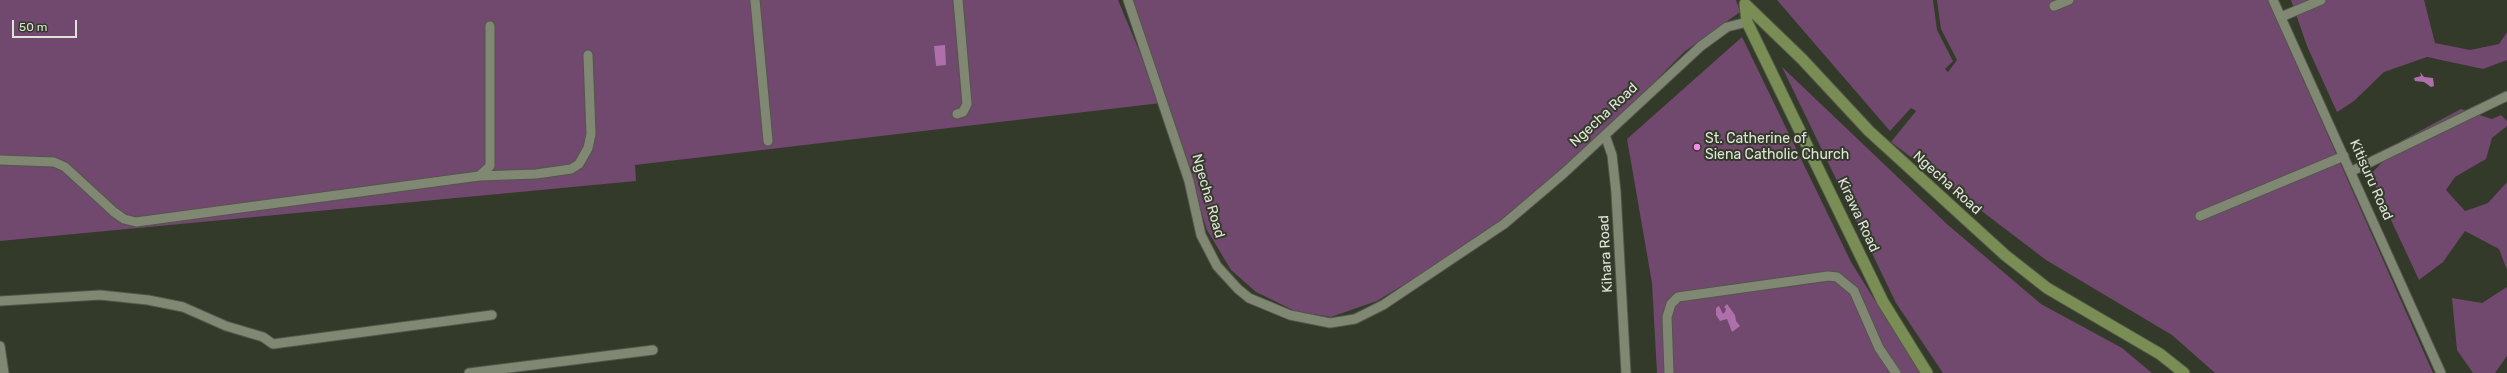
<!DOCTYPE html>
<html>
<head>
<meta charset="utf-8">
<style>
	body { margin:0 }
	#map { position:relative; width:2507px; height:373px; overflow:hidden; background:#333a29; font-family:Rubik,sans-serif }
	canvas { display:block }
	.scale { position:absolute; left:12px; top:20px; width:65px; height:18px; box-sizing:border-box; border:2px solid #dfe4d9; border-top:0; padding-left:5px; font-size:12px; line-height:14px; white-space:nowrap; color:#dfe4d9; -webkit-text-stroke:3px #333a29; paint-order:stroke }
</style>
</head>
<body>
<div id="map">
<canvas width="2507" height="373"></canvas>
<div class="scale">50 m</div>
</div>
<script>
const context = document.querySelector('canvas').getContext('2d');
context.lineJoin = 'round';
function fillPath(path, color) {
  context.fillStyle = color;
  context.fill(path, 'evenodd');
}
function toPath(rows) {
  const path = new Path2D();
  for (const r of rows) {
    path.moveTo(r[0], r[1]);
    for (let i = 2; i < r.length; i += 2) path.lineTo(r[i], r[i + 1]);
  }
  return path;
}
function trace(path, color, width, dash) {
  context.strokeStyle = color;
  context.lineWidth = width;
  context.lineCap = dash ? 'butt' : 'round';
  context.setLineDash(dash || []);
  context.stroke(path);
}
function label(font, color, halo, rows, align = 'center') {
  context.font = font + ' Rubik,sans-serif';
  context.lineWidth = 4;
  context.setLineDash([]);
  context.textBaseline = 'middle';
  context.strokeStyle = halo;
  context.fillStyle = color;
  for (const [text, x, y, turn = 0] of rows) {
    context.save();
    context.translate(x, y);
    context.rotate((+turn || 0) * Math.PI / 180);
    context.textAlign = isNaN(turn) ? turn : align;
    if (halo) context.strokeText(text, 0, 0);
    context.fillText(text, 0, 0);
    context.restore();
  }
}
fillPath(toPath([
	[0,0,1118,0,1161,103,635,165,636,181,0,241],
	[1132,0,1736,0,1740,12,1684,52,1629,108,1503,224,1377,301,1331,317,1295,311,1256,292,1231,270,1207,230],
	[1777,0,1933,0,1937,30,1953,61,1945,69,1948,72,1957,60,1941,29,1937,0,2268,0,2433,373,2215,373,2172,335,2046,260,1891,142,1916,111,1911,108,1890,131],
	[2291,0,2424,0,2435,43,2470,50,2499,44,2507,32,2507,60,2483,69,2427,57,2384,72,2354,101,2337,112,2307,46],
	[1742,37,1851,262,1920,373,1657,373,1652,283,1627,139],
	[1782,67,1948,225,2041,304,2122,348,2152,373,1943,373,1896,303],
	[2461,109,2492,119,2501,115,2507,121,2507,126,2492,138,2486,159,2455,177,2446,190,2465,211,2488,203,2507,182,2507,270,2499,249,2465,231,2443,262,2419,280,2370,175,2403,140],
	[2507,287,2507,356,2495,373,2473,373,2457,350,2452,298,2482,303]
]), '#71486e');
fillPath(toPath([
	[945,45,946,65,936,66,934,46],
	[2420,72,2424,77,2433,78,2434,86,2431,87,2424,82,2415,81,2414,78,2421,76],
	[1727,304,1735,315,1736,321,1740,326,1732,332,1727,319,1720,321,1716,315,1716,308,1719,306,1723,314,1725,312,1726,309,1724,307]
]), '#ae6fab');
const minor = toPath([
	[755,0,768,141],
	[1128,0,1189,181,1201,235,1217,266,1238,289,1249,298,1290,315,1330,323,1355,319,1383,305,1504,224,1564,173,1701,46,1727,27,1747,22],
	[2273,0,2441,373],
	[2054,6,2069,0],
	[2281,17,2321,0],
	[957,114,963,112,967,104,958,0],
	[1605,135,1612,155,1616,192,1626,373],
	[0,160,54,162,65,167,114,212,124,219,136,222,479,176,490,166,490,26],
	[2352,171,2507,96],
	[479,176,536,174,571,169,579,164,588,148,591,134,588,55],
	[2200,216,2344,156],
	[0,301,100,295,148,300,183,307,226,326,263,337,273,344,492,315],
	[0,346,4,373],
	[469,373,653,350],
	[1669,373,1667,317,1671,304,1678,297,1828,276,1837,277,1854,291,1879,348,1896,373]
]);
const major = toPath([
	[1745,4,1747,22,1883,302,1927,373],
	[1746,5,1802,59,1869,131,2005,255,2047,288,2160,354,2184,373]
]);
trace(minor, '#525849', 11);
trace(major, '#525849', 13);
trace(minor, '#808874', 9);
trace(major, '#798d54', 11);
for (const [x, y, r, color] of [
	[1697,147,4,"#f489f0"]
]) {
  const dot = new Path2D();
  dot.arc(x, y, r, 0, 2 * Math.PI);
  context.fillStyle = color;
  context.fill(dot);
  trace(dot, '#333a29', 1.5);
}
label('14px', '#dfe4d9', '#333a29', [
	["Ngecha Road",1604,115,-43],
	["Kitisuru Road",2371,180,66],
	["Ngecha Road",1947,183,42],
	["Ngecha Road",1208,196,74],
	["Kirawa Road",1858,215,65],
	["Kihara Road",1606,254,-93]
]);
label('14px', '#dfe4d9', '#333a29', [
	["St. Catherine of",1705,139],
	["Siena Catholic Church",1705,155]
], 'left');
</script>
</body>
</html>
